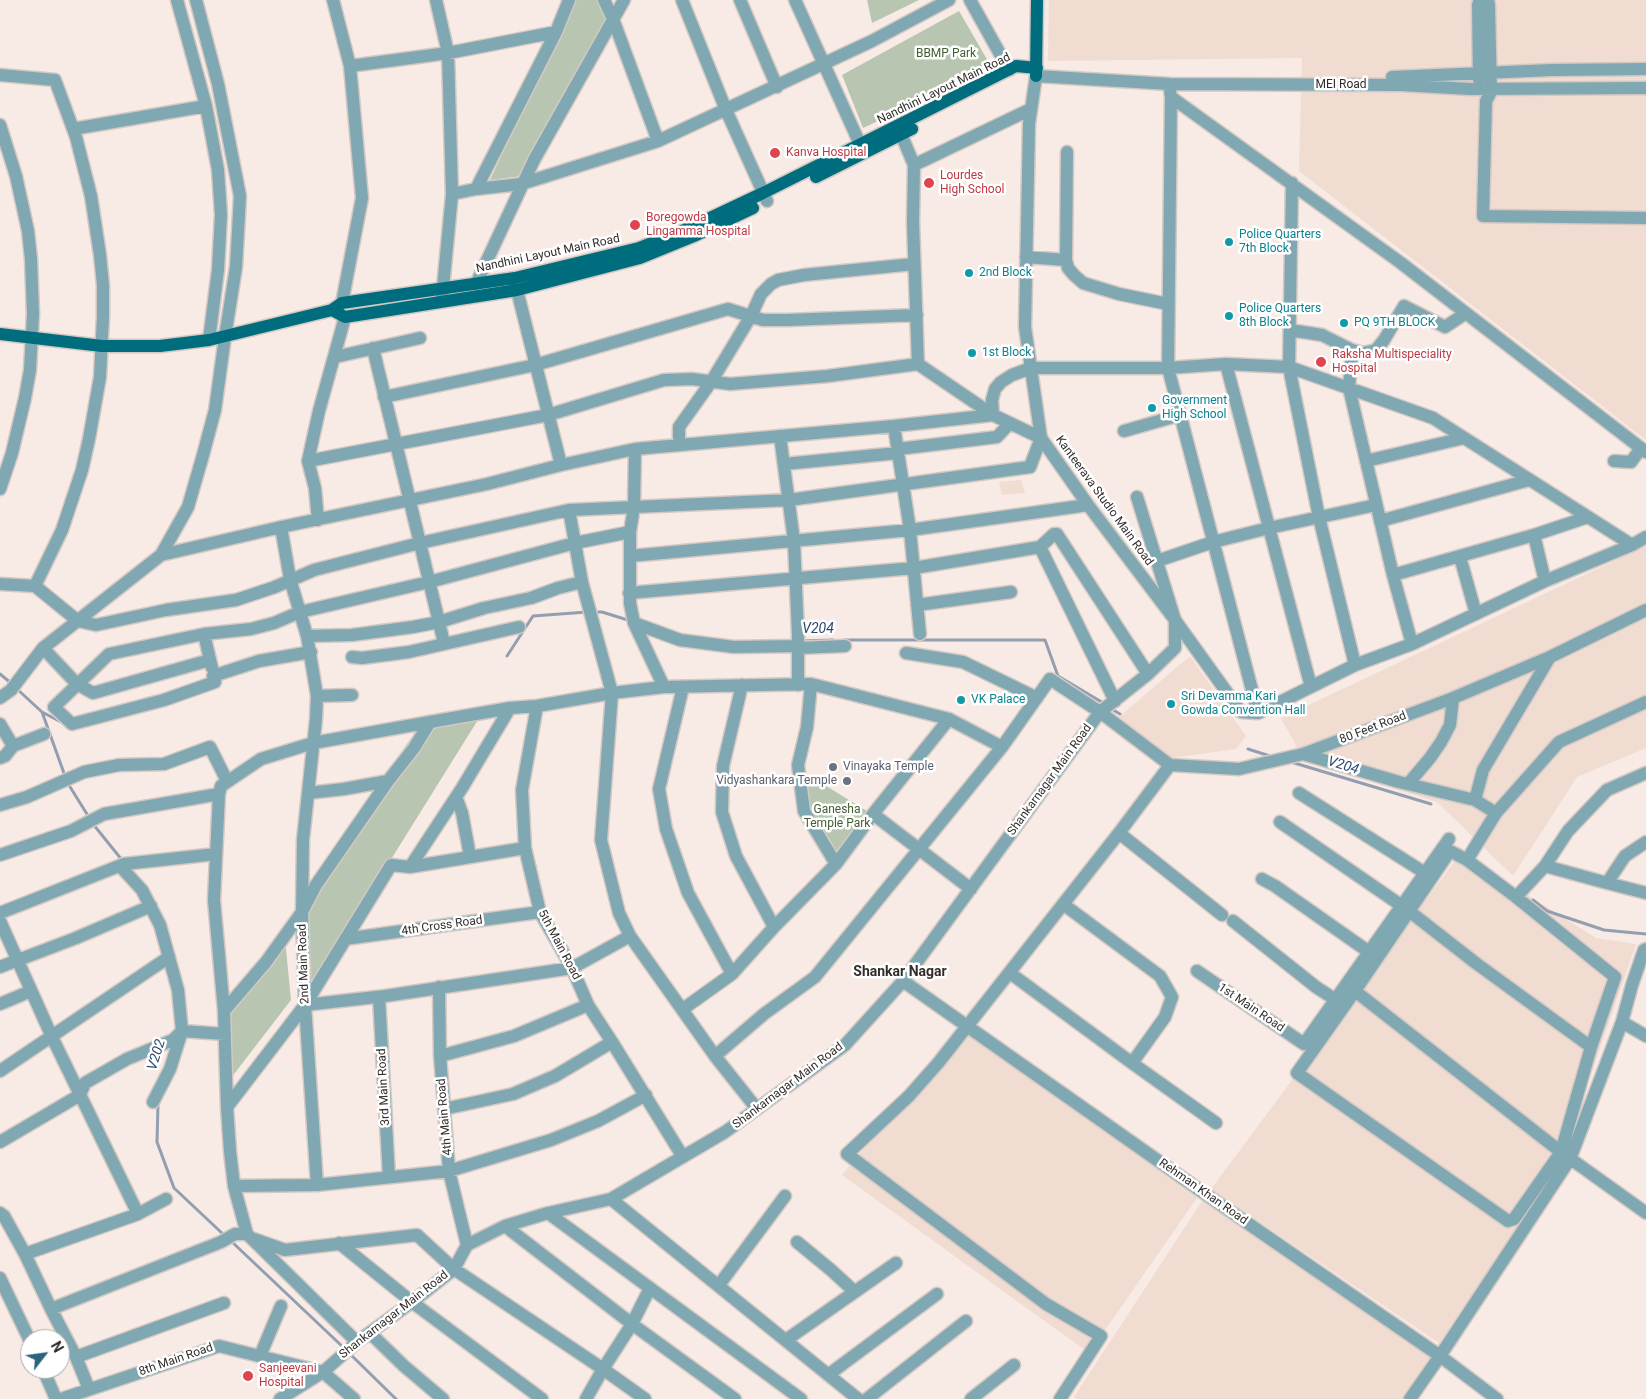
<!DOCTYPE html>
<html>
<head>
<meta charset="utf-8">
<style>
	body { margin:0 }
	#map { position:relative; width:1646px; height:1399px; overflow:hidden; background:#f8eae4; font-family:Roboto,sans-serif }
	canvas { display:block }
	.north { position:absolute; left:20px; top:1329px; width:50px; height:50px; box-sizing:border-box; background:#fff; border:1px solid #adabaa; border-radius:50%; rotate:60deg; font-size:14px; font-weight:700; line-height:20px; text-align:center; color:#322d2b }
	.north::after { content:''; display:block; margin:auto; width:18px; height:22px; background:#2c647e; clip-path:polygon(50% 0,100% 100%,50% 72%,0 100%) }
</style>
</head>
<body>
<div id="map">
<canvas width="1646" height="1399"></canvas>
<div class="north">N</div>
</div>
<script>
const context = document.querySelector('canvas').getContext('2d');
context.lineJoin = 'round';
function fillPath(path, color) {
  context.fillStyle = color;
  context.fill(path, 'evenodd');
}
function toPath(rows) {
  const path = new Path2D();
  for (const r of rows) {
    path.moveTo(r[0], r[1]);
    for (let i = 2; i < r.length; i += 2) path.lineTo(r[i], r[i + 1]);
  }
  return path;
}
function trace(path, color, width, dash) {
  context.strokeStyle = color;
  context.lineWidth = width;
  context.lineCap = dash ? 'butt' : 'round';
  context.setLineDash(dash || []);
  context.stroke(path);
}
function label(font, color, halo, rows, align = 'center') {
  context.font = font + ' Roboto,sans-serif';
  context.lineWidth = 5;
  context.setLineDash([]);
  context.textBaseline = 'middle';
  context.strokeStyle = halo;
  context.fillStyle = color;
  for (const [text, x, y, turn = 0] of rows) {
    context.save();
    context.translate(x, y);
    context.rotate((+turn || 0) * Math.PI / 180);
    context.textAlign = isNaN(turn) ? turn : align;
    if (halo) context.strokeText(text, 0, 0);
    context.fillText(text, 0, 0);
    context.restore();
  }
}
fillPath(toPath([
	[1049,0,1646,0,1646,440,1299,171,1302,58,1048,61],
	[1021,480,1025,493,1002,495,999,482],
	[1646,546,1646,748,1577,777,1513,876,1437,802,1304,760,1281,718],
	[1190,656,1246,736,1236,749,1171,758,1119,717],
	[1461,853,1596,938,1636,944,1561,1161,1439,1343,1211,1189],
	[966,1026,1197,1198,1089,1353,842,1175],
	[1204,1198,1432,1358,1404,1399,1077,1399,1074,1397]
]), '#f1dcd2');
fillPath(toPath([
	[573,0,598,0,609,19,522,176,490,180],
	[867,0,919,0,872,23],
	[959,11,992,68,863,128,842,75],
	[486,707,312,986,300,899,427,715],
	[805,773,867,811,837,857,809,809],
	[284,929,291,1000,231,1078,227,1013]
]), '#b8c6b1');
trace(toPath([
	[594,612,602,612,631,621],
	[844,640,1045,640,1058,676,1105,704],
	[802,641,833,640],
	[507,656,533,616,587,612],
	[0,674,11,683],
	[17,689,42,712,65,776],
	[1110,708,1120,714],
	[42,712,63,723],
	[1248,749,1273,757],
	[1291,762,1431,804],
	[67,782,90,819],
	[93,824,122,860],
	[1533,900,1547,911,1604,930,1646,934],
	[158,1104,157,1142,174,1188,224,1235],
	[231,1241,344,1348],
	[349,1353,396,1399]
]), '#939eb1', 3);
const minor = toPath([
	[177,0,206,106,218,170,221,215,218,270,209,340],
	[333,0,350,66,362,198,342,303],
	[436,0,448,53,452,194,442,298],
	[604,0,613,19,658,141],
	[682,0,726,110,767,201],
	[740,0,777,87],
	[795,0,864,153],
	[970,0,1009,70],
	[1488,0,1489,5,1491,92,1486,101,1483,216,1646,218],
	[350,66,448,53,556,32],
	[0,75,55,80,76,137,91,196,100,255,103,285,103,316,100,377,89,439,82,470,62,530,35,586],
	[1392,77,1552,70,1646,69],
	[1479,80,1478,5,1480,0],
	[1170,90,1171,97,1401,263,1646,452],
	[1171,97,1168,368,1258,713],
	[0,125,16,176,28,231,31,259,33,314,30,370,25,398,12,453,0,489],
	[73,129,206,106],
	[901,134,914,165],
	[1067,152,1066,260,1068,268,1074,275,1083,283,1119,294,1168,304],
	[1292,183,1289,367,1319,517,1355,665],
	[476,189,556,32,569,0],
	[452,194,476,189,521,184,658,141,872,41,949,0],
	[1026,257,1066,260],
	[516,281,517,290,561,465],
	[476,284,534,160,624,0],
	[1290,330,1322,335,1352,350,1349,388,1393,575,1412,644],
	[373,348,444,643],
	[1352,350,1363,353,1376,350,1384,340,1404,306,1445,327,1466,313],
	[335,357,420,338],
	[1226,364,1311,687],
	[384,397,535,365,728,309,763,320,788,320,917,315],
	[993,415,992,400,995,389,1001,382,1012,375,1031,368,1168,368,1226,364,1289,367,1433,418,1632,545],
	[993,415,918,364,913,222,914,165,1031,109],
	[894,426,910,530,920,634],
	[1124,431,1180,415],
	[780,436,794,541,798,634,798,685],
	[679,437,679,427,711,382,751,316,761,294,771,284,778,280,804,275,914,264],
	[635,449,634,507,630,532,630,603,634,623,664,687],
	[898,449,997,437,1010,423],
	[308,461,548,415,664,380,692,379,730,384,828,376,918,364],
	[1366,461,1464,438],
	[1614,461,1631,462,1641,448],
	[784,464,898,453],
	[1137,497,1175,620,1241,712,1258,713,1355,665,1412,644,1545,581,1632,545,1646,537],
	[569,510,582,582,612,693,601,840,619,913,630,936,715,1056,757,1109],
	[318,520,315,488,308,461,319,411,345,317],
	[1380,521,1529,480],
	[281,527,290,579,307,636,317,696,316,719,303,840,302,912,305,1005,317,1185],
	[1534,535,1545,581],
	[1040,547,1115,701],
	[630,556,910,530,1088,505],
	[1460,557,1476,614],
	[1157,561,1213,542,1269,528,1376,505],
	[1393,575,1534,535,1588,517],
	[0,584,35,586,78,621,96,625,166,610,236,600,275,587,314,570,420,543,569,510,789,500,1030,467,1041,438,993,415,894,426,635,449,561,465,487,484,281,527,161,555],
	[629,593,914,568,1040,547,1054,534,1057,534,1148,674],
	[917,605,1011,592],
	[1175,620,1088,505,1041,438,1025,327,1029,124,1036,76,1170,84,1401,85,1470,89,1646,88],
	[634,623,680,640,734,647,798,646],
	[204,634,212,668],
	[307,636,352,635,413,627,439,622,484,608,531,598,558,588,582,582],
	[43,648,77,684,93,693,210,660],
	[798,648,845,646],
	[906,653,963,662,1037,698],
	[352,657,362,658,409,652,519,627],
	[213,676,259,661,311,652],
	[215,682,164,700,72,724,54,707,109,654,204,634,251,629,274,623,300,612,429,582,575,543,630,532],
	[811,684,807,727,798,765,804,811,836,864],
	[742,685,723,766,722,812,736,856,774,927],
	[683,687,659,789,666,829,688,893,732,974],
	[317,696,352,695],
	[0,698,11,690,43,648,161,555,188,507,203,455,215,410,225,337,236,267,240,196,218,84,196,0],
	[537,706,522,790,525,848,540,912,572,968,588,1005,612,1042,683,1157],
	[0,724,13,746,5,756,0,758],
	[13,746,44,734],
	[1303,754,1399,782,1475,800],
	[1408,784,1430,758,1441,742,1450,725,1453,698],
	[308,793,344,789,388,781],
	[1299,793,1425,873],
	[456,797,462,813,470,856],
	[0,805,27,797,84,772,119,765,164,764,210,747,227,781],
	[1496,813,1475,800,1483,770,1550,657],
	[873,814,971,889],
	[1280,822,1402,906],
	[1119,833,1222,915],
	[1450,851,1467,860,1516,897,1615,977,1591,1047,1561,1152,1355,991,1450,851],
	[0,855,71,831,104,814,219,794],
	[1467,860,1496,813,1559,742,1646,702],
	[120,866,142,890,160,925,178,990,182,1031,225,1034],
	[1545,866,1607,883,1625,856,1646,842],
	[410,867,525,848],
	[1262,879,1275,886,1369,952],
	[1607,883,1646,893],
	[1516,897,1545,866,1568,831,1607,790,1646,773],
	[1063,904,1160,976,1172,997,1165,1017,1132,1063],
	[1409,911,1477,964,1591,1047],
	[0,913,124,864,216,854],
	[0,921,52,1037,138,1214],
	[1233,921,1316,987,1336,1000],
	[345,939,540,912],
	[0,967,76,938,151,906],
	[1197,971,1304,1044,1449,839],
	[1010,973,1132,1063,1216,1123],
	[903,981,1201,1191,1440,1356,1497,1399],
	[439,987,440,1056,449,1171,467,1245],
	[1355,991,1297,1073,1508,1221,1514,1219,1561,1152,1646,1213],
	[379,997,389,1177],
	[0,1004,31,991],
	[305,1005,385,996,572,968,630,936],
	[683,1009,732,974,774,927,836,864,873,814,949,719],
	[224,1011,214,900,219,794,221,786,261,759,313,743,430,722],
	[1622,1022,1646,1036],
	[440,1056,514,1036,588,1005],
	[715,1056,764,1014,815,977,1002,747],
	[0,1071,169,957],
	[227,1107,305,1005,391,865,410,867,462,788,510,708],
	[444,1109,513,1094,555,1076,612,1042],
	[0,1142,80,1095,85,1083,127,1059,173,1040,182,1031,170,1069,153,1102],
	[234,1186,317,1185,449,1171,551,1140,598,1121,646,1095],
	[611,1199,858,1399],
	[0,1213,4,1216,25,1254,51,1309,76,1357,89,1389],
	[548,1213,801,1399],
	[505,1226,632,1324,735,1399],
	[254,1239,285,1250,417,1235,454,1269,603,1369,645,1399],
	[797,1242,831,1270,855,1292],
	[339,1243,412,1302,542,1399],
	[25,1254,138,1214,166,1199],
	[0,1278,30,1341],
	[719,1285,785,1196],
	[51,1309,221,1242,235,1234,247,1234],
	[370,1333,404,1366,443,1399],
	[786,1340,896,1263],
	[357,1342,247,1234,234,1186,230,1151,227,1107,224,1011,266,962,302,912,316,885,388,781,414,748,430,722,510,708,537,706,612,693,664,687,811,684,949,719,1002,747,1050,679,1100,712,1170,765,1239,769,1303,754,1453,698,1550,657,1646,610],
	[260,1356,281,1306],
	[76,1357,224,1303],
	[43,1369,56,1399],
	[828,1375,937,1294],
	[61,1399,219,1346,323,1372,354,1399],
	[280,1399,323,1372,357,1342,412,1302,454,1269,467,1245,505,1226,548,1213,611,1199,725,1132,845,1045,903,981,1100,712,1148,674,1175,648,1175,620],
	[586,1399,603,1369,632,1324,650,1288],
	[867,1399,966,1321],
	[971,1399,1014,1365],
	[1060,1399,1101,1336,1046,1304,847,1154,909,1096,939,1062,1119,833,1170,765],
	[1410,1399,1440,1356,1570,1159,1622,1022,1632,985,1644,950,1646,949]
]);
const major = toPath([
	[1036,76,1037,0],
	[816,177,912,129],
	[332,310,345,317,517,290,640,258,694,236,753,208],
	[0,334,102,346,160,346,209,340,332,310,342,303,515,278,639,248,689,228,763,193,1016,66,1037,68]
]);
trace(minor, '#d4c8c3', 15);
trace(major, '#d4c8c3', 15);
trace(minor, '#80a8b2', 12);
trace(major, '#006d7f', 12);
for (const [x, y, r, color] of [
	[775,153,6,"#e0444e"],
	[929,183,6,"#e0444e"],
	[635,225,6,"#e0444e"],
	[1229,242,5,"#0f9aa8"],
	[969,273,5,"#0f9aa8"],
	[1229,316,5,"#0f9aa8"],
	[1344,323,5,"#0f9aa8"],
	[972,353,5,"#0f9aa8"],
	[1321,362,6,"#e0444e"],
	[1152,408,5,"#0f9aa8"],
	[961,700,5,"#0f9aa8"],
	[1171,704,5,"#0f9aa8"],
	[833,767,5,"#6b7280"],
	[847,781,5,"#6b7280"],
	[248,1376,6,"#e0444e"]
]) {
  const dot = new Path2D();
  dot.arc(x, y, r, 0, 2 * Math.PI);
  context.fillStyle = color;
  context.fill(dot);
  trace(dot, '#fff', 2);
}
label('12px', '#435e34', '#fff', [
	["BBMP Park",946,54],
	["Ganesha",837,810],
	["Temple Park",837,824]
]);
label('12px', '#322d2b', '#fff', [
	["MEI Road",1341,85],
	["Nandhini Layout Main Road",944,89,-26],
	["Nandhini Layout Main Road",548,254,-12],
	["Kanteerava Studio Main Road",1104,501,54],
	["80 Feet Road",1373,728,-21],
	["Shankarnagar Main Road",1050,780,-54],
	["4th Cross Road",442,926,-8],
	["5th Main Road",559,945,62],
	["2nd Main Road",304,964,-92],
	["1st Main Road",1251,1008,34],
	["Shankarnagar Main Road",788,1086,-37],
	["3rd Main Road",384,1087,-93],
	["4th Main Road",445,1117,-95],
	["Rehman Khan Road",1203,1192,35],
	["Shankarnagar Main Road",394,1315,-38],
	["8th Main Road",176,1360,-19]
]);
label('12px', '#be3a42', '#fff', [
	["Kanva Hospital",786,153],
	["Lourdes",940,176],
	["High School",940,190],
	["Boregowda",646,218],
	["Lingamma Hospital",646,232],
	["Raksha Multispeciality",1332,355],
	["Hospital",1332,369],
	["Sanjeevani",259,1369],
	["Hospital",259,1383]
], 'left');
label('12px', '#0d838f', '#fff', [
	["Police Quarters",1239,235],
	["7th Block",1239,249],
	["2nd Block",979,273],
	["Police Quarters",1239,309],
	["8th Block",1239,323],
	["PQ 9TH BLOCK",1354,323],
	["1st Block",982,353],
	["Government",1162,401],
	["High School",1162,415],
	["Sri Devamma Kari",1181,697],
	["Gowda Convention Hall",1181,711],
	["VK Palace",971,700]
], 'left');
label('12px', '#5b616d', '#fff', [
	["Vinayaka Temple",843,767],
	["Vidyashankara Temple",837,781,"right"]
], 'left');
label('italic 14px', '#2f486f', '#fff', [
	["V204",818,629],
	["V204",1343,766,17],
	["V202",157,1055,-73]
]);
label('bold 14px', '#322d2b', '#fff', [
	["Shankar Nagar",900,972]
]);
</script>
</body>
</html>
